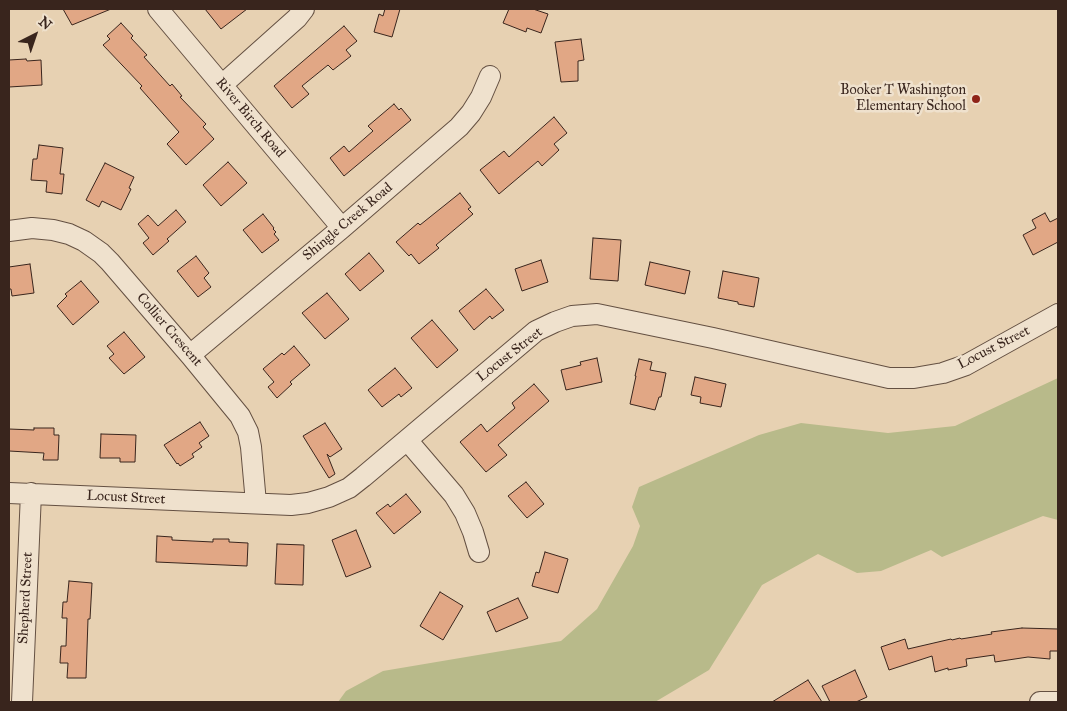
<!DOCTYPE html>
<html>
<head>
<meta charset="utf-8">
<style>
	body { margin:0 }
	#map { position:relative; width:1067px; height:711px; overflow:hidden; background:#e7d1b2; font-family:"IM FELL Great Primer",serif }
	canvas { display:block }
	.frame { position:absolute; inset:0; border:10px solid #39251d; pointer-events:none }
	.north { position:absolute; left:10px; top:10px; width:50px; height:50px; -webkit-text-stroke:4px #efe1cd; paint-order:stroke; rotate:41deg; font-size:14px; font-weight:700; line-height:20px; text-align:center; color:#39251d }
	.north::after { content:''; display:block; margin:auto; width:18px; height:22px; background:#39251d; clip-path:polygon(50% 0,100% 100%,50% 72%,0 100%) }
</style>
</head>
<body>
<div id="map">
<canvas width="1067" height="711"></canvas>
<div class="frame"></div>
<div class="north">N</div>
</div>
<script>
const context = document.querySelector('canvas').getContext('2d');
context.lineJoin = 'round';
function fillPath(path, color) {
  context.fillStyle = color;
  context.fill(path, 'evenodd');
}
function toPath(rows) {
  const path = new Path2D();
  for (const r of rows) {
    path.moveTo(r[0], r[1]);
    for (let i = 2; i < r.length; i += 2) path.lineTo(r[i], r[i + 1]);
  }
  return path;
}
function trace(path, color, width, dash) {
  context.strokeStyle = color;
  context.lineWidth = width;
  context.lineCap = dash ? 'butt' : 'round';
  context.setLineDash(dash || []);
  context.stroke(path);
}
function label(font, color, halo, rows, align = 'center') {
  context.font = font + ' "IM FELL Great Primer",serif';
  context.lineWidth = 5;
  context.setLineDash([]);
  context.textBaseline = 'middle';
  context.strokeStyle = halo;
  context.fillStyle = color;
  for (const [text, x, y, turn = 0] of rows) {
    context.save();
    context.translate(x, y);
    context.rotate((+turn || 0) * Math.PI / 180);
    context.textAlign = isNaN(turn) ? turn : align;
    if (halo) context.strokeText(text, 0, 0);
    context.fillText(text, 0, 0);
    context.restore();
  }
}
fillPath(toPath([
	[1058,378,1058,520,1043,516,942,557,931,550,881,571,857,573,818,554,762,585,709,670,655,702,338,702,346,691,383,671,561,641,597,609,633,546,640,526,632,507,639,487,759,435,801,423,888,433,955,426]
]), '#b8ba8a');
const building = toPath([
	[63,9,111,9,72,25,63,9],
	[205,9,247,9,221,29,205,9],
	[385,9,400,9,392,37,374,32,379,14,383,16,385,9],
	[509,9,533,9,548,14,541,33,527,28,526,32,503,23,509,9],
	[121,23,133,36,131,38,147,55,144,57,170,86,172,84,182,96,180,97,206,124,203,127,214,139,186,165,167,144,179,132,140,88,142,86,103,45,110,39,107,36,121,23],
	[344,26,357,41,346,50,351,56,333,70,328,65,302,86,309,94,292,108,274,86,344,26],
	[581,39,584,60,578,61,578,81,561,82,555,42,581,39],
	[26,59,27,61,41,60,42,85,9,87,9,60,26,59],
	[394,104,399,110,401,108,411,120,344,176,330,158,344,146,349,152,373,131,368,126,394,104],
	[554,117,567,133,554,144,559,150,542,166,538,161,499,194,480,170,504,151,509,157,554,117],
	[39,145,63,148,60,174,64,174,62,194,46,192,47,181,31,180,33,159,37,159,39,145],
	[228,162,247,183,221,206,203,185,228,162],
	[105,163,134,177,129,188,131,189,121,210,102,201,99,207,86,200,105,163],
	[460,193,471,207,468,209,473,214,436,245,439,248,419,264,411,254,409,256,396,242,418,223,420,225,460,193],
	[176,210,186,222,167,239,169,241,153,255,143,243,149,238,138,224,148,215,158,226,176,210],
	[1045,213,1050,222,1058,218,1058,242,1033,255,1023,235,1036,228,1032,220,1045,213],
	[263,214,274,228,273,229,276,232,274,234,279,240,262,253,243,230,263,214],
	[593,238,621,240,618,281,590,279,593,238],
	[369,253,384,271,360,291,345,274,369,253],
	[196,256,209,273,204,278,211,287,198,297,177,271,196,256],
	[541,260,548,282,522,291,515,269,541,260],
	[650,262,690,271,685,294,645,285,650,262],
	[30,264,34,293,12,296,11,289,9,289,9,267,30,264],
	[723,271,759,278,754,307,738,304,738,302,718,298,723,271],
	[81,281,99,302,73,325,57,306,67,296,65,294,81,281],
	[486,289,504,310,492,319,490,316,474,330,459,311,486,289],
	[327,293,349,319,325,339,302,313,327,293],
	[432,320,458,350,437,368,411,338,432,320],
	[124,332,145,357,124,374,109,358,114,354,107,346,124,332],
	[294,346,310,365,290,382,292,384,277,398,268,387,274,382,263,369,282,353,284,355,294,346],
	[597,358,602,382,566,390,561,370,581,365,580,362,597,358],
	[639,359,652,362,650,370,666,373,661,397,659,397,655,410,630,404,636,376,635,376,639,359],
	[395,368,412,388,401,397,399,394,382,407,368,390,395,368],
	[695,377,726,384,721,407,700,403,701,397,691,395,695,377],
	[534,384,549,401,498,445,507,455,486,472,460,442,481,424,487,432,515,408,512,403,534,384],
	[200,422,209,436,199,443,202,447,192,454,194,457,180,466,178,463,177,464,164,445,200,422],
	[325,423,342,449,330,457,327,454,335,474,329,478,303,436,325,423],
	[34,428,54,428,54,435,59,435,58,460,43,460,44,453,9,451,9,429,34,430,34,428],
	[101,434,136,435,135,462,120,462,120,458,100,458,101,434],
	[526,482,544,504,527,518,508,496,526,482],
	[406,494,421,512,394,534,376,513,388,504,390,507,406,494],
	[356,530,371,567,346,577,332,540,356,530],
	[157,536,172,537,172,540,213,542,213,539,229,539,229,542,248,543,247,566,156,562,157,536],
	[277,544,304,545,303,585,275,584,277,544],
	[545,552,568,559,558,593,532,586,536,572,539,573,545,552],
	[69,581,92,583,90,619,88,619,86,678,67,678,68,663,60,663,61,646,66,646,67,618,62,618,63,602,67,602,69,581],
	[440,592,463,606,443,640,420,626,440,592],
	[518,598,528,618,496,632,487,612,518,598],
	[1022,628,1058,629,1058,651,1050,651,1050,659,1028,657,995,662,994,655,966,659,967,666,948,670,948,668,935,672,932,656,889,670,881,647,905,639,908,649,951,639,952,640,960,638,961,639,992,634,991,632,1022,628],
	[855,670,867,697,856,702,830,702,822,686,855,670],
	[808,680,822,702,772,702,808,680]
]);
fillPath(building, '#e1a785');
trace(building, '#39251d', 1);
const minor = toPath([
	[158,9,342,228],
	[222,85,297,18,304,9],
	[9,231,32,228,53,230,69,234,84,241,101,253,110,262,190,355,240,416,248,432,251,447,256,503],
	[190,355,342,228,459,127,471,113,481,97,490,76],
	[407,440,454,495,465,513,473,532,479,552],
	[9,493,291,505,308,503,329,497,349,488,363,477,536,331,555,322,572,316,597,314,713,338,889,378,914,378,943,373,966,365,1058,314],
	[22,702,31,493],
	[1040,702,1058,702]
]);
trace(minor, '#645042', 22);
trace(minor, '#efe1cd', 20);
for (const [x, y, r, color] of [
	[976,99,5,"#8f2418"]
]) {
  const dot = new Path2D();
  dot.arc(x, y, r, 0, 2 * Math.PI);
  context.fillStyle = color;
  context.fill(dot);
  trace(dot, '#efe1cd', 2);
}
label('14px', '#39251d', '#efe1cd', [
	["Booker T Washington",966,91],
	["Elementary School",966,107]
], 'right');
label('14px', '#39251d', '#efe1cd', [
	["River Birch Road",250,118,50],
	["Shingle Creek Road",348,222,-40],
	["Collier Crescent",169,330,49],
	["Locust Street",994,348,-27],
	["Locust Street",510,355,-38],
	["Locust Street",126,498,3],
	["Shepherd Street",26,598,-87]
]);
</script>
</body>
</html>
